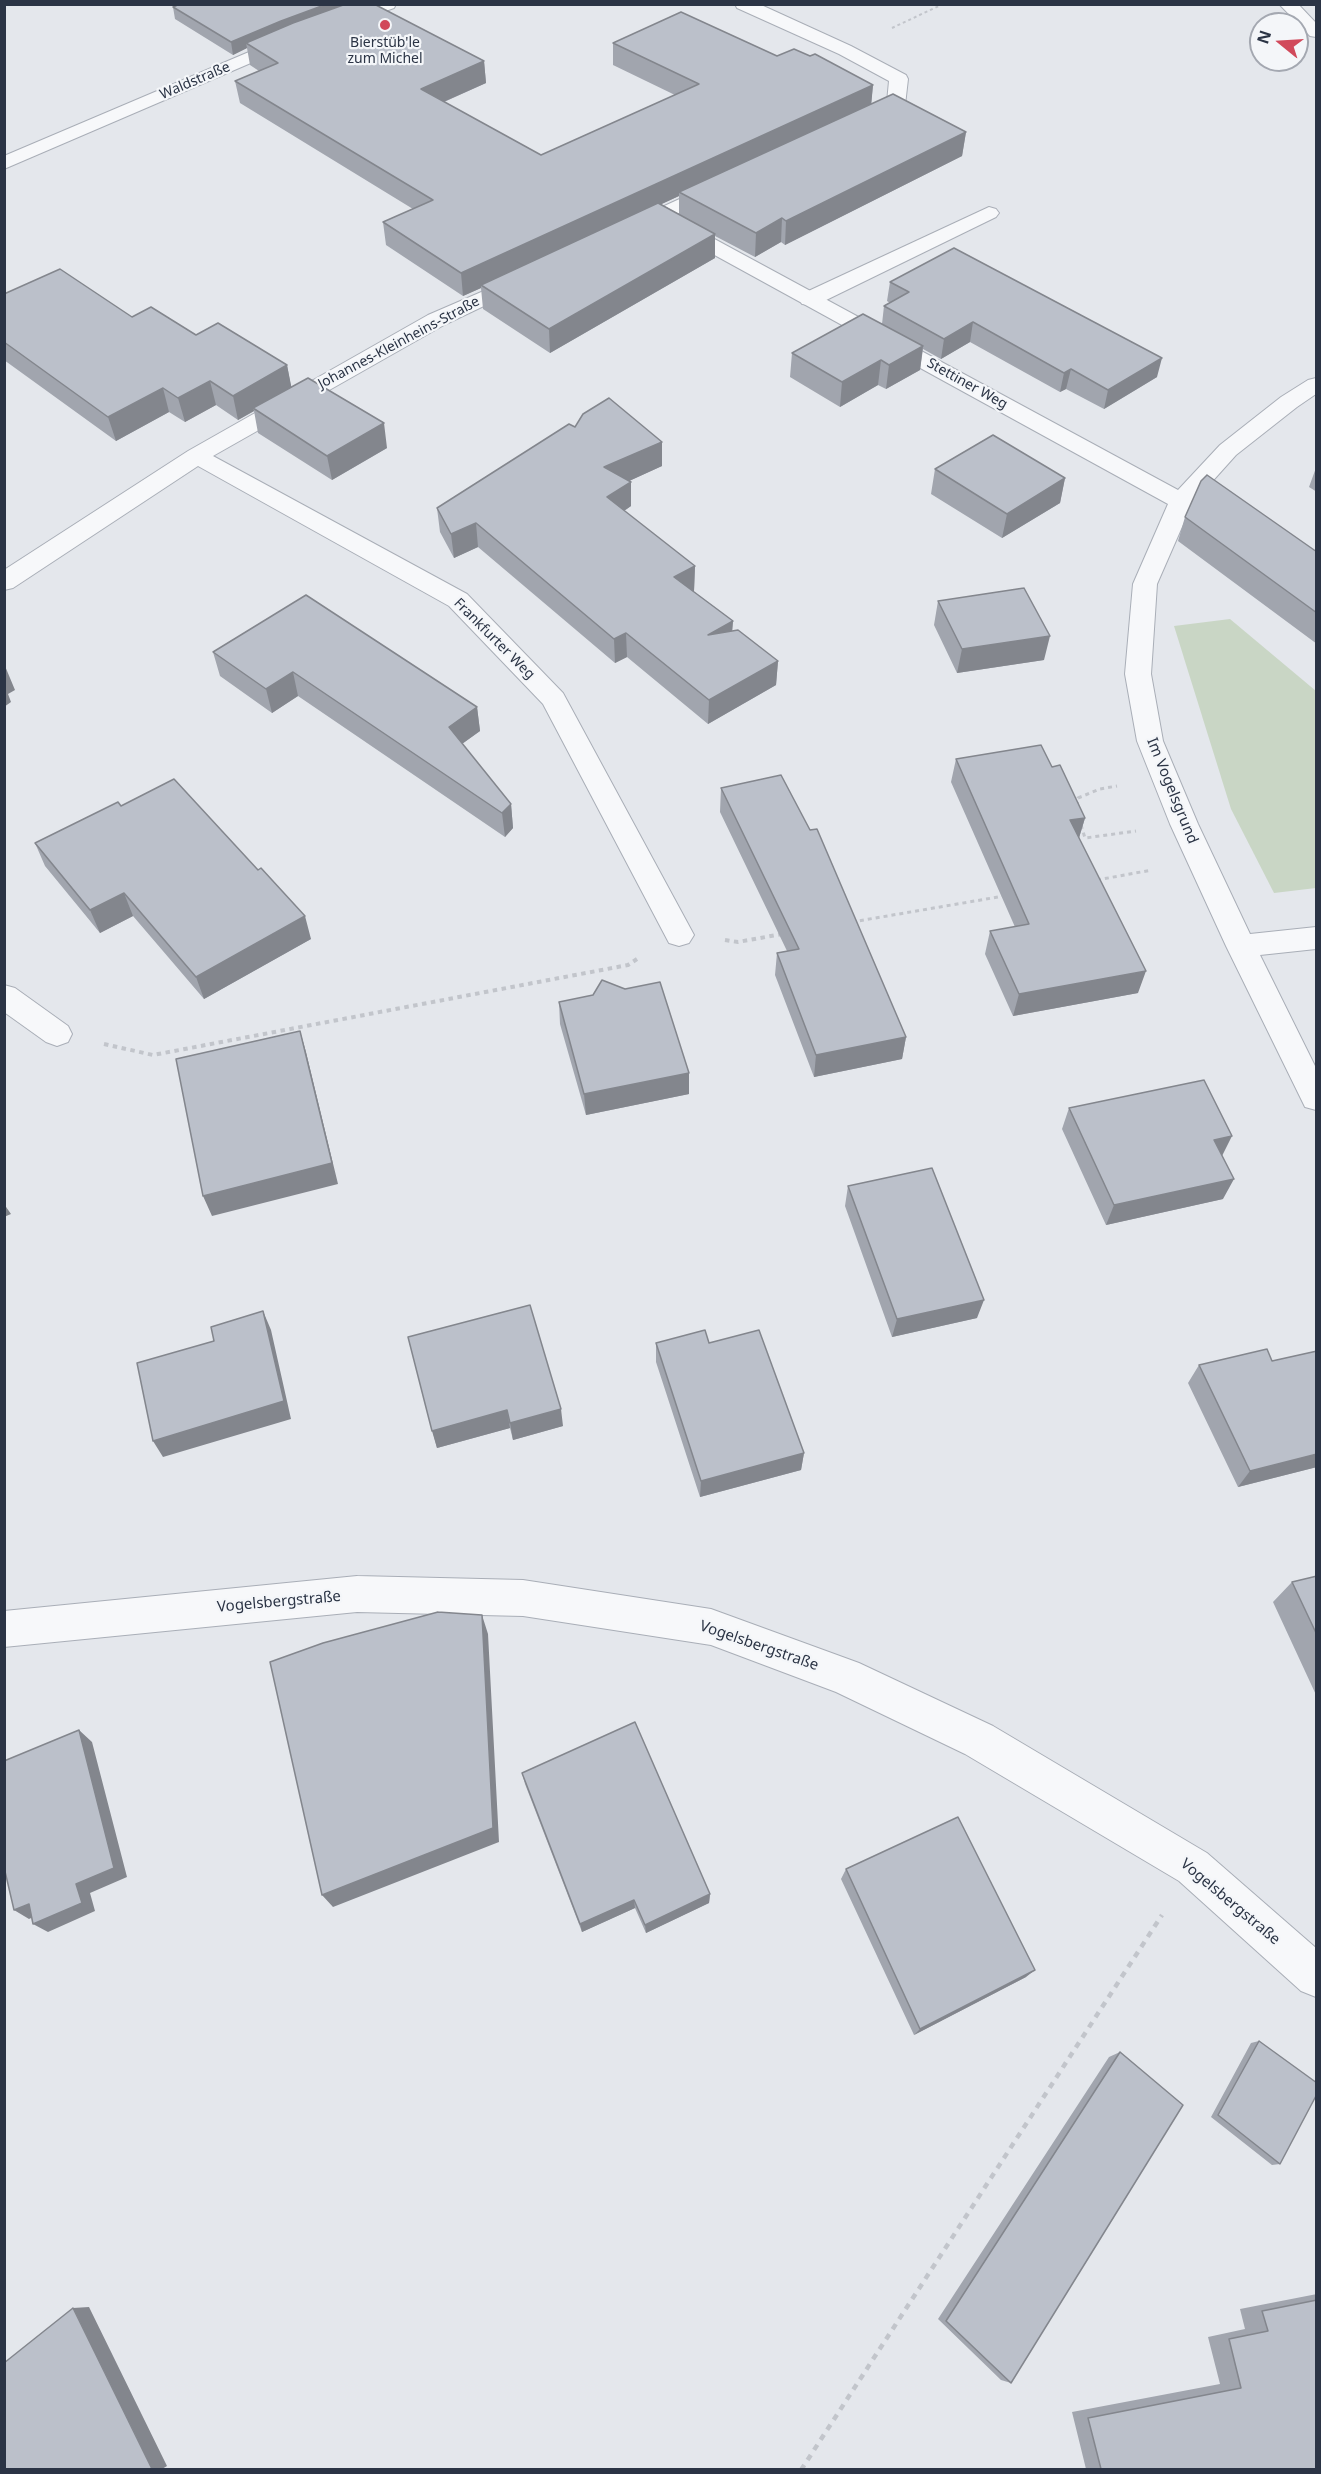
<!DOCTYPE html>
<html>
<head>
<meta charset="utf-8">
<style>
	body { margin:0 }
	#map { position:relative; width:1321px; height:2474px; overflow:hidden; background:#e4e7ec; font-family:"Noto Sans",sans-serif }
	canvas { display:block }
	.frame { position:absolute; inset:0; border:6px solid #2b3445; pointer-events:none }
	.north { position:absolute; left:1249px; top:12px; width:60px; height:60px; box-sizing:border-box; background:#f4f6f9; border:2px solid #a4a8b1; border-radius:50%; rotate:288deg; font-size:16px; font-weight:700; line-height:24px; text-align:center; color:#2b3445 }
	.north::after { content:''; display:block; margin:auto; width:21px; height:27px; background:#d1495b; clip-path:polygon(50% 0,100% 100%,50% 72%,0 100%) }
</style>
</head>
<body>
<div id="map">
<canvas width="1321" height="2474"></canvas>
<div class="frame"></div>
<div class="north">N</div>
</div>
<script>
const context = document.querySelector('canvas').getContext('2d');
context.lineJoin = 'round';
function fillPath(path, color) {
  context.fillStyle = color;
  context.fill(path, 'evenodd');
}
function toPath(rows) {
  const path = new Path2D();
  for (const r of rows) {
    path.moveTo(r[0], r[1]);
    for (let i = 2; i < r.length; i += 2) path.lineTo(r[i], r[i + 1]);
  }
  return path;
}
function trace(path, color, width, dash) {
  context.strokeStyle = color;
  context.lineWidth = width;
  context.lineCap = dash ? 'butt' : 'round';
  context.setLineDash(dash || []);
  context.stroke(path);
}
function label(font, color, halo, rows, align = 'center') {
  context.font = font + ' "Noto Sans",sans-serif';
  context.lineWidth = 4.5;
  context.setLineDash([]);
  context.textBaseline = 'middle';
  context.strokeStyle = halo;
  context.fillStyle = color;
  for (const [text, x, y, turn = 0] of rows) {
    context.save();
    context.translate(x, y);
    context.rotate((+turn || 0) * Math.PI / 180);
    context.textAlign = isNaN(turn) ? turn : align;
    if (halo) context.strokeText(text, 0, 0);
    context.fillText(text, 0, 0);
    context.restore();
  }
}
fillPath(toPath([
	[1230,619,1316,691,1316,888,1274,893,1231,809,1174,626]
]), '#c9d6c5');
const lane = toPath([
	[989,207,996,209,999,213,996,217,818,304,810,305,802,304,799,299,802,294,989,207]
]);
const street = toPath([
	[370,4,396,4,394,8,344,26,332,26,329,22,332,18,370,4],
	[735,4,759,4,851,46,906,75,908,79,905,105,903,109,870,125,856,125,853,121,856,117,887,102,889,81,839,54,737,8,735,4],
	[1279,4,1298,4,1316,23,1316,37,1310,36,1279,4],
	[289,35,295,36,298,40,295,44,4,169,4,156,289,35],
	[721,180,728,182,731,186,728,190,639,232,632,234,625,232,622,228,625,224,721,180],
	[676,220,683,222,1178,490,1220,445,1281,397,1308,380,1316,378,1316,394,1297,407,1236,455,1192,504,1157,584,1151,674,1163,741,1198,824,1250,934,1316,927,1316,949,1260,955,1316,1068,1316,1110,1305,1107,1226,946,1170,824,1137,741,1125,674,1133,584,1168,504,669,230,666,226,669,222,676,220],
	[523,274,530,276,534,280,530,284,444,325,213,456,467,594,563,693,694,935,689,943,679,946,669,943,543,704,449,606,198,466,13,588,4,590,4,570,188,451,428,315,523,274],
	[4,985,15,988,68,1026,72,1034,68,1042,57,1046,46,1042,4,1012,4,985],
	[357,1576,523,1580,711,1609,859,1663,993,1726,1207,1853,1316,1948,1316,1997,1301,1991,1179,1881,965,1754,836,1692,711,1645,523,1616,357,1612,4,1647,4,1611,357,1576]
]);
trace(lane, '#a9aeb7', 2);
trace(street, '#a9aeb7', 2);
trace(toPath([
	[892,28,943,4]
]), '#c2c5cb', 2, [3, 3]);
trace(toPath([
	[1077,806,1078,798,1100,789,1117,786],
	[1081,825,1085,838,1136,831],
	[1097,880,1152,870],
	[852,922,1004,896]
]), '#c2c5cb', 3, [4, 4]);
trace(toPath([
	[725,940,738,942,782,934],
	[104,1044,153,1055,628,965,637,959]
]), '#c2c5cb', 4, [4.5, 4.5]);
trace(toPath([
	[801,2470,1162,1915]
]), '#c2c5cb', 4.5, [6, 6]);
fillPath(lane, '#f7f8fa');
fillPath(street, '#f7f8fa');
fillPath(toPath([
	[173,7,484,61,486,83,444,102,541,155,675,95,613,65,613,43,777,56,810,56,873,85,871,104,966,132,962,156,785,245,781,242,755,257,715,236,715,258,550,353,483,309,481,288,463,296,386,245,383,222,413,209,240,103,235,81,259,71,250,65,247,48,233,55,175,19],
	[679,196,679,214,661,204],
	[890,282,1157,377,1104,409,1066,389,1060,392,970,342,941,359,923,349,920,370,886,389,878,385,840,407,790,377,792,353,882,324,884,306,890,303,887,301],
	[4,294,132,317,196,335,287,365,291,387,387,448,332,480,258,433,254,411,238,420,216,405,185,422,169,412,116,441,4,360],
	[662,442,662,466,629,481,631,482,631,506,624,511,695,566,694,591,693,591,733,621,732,631,778,661,776,685,708,724,627,657,615,663,478,547,454,558,440,532,437,508],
	[1317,465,1317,492,1309,487],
	[935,469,1065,478,1060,503,1002,538,931,494],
	[1185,517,1317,552,1317,644,1178,541],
	[938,601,1044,660,957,673,934,625],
	[213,652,477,707,480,731,462,744,511,804,513,828,505,837,298,696,272,713,220,676],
	[956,759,1052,767,1085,818,1079,838,1138,993,1013,1016,985,954,990,931,1015,927,951,782],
	[721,788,906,1037,902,1059,814,1077,775,975,777,953,787,951,720,812],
	[121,806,311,939,204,999,133,916,100,933,45,866,35,843],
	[559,1002,689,1073,689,1094,586,1115,560,1024],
	[1069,1108,1222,1156,1223,1199,1106,1225,1062,1129],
	[848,1186,977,1318,892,1337,845,1206],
	[408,1337,563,1426,513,1440,510,1428,437,1448],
	[656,1343,709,1343,804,1453,801,1470,700,1497,656,1362],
	[1317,1351,1317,1467,1238,1487,1188,1383,1199,1365,1272,1361],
	[1317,1576,1317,1697,1273,1602,1292,1582],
	[522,1773,710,1894,709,1903,646,1933,635,1908,582,1932,525,1784],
	[846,1869,1026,1977,914,2035,841,1879],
	[1259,2041,1280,2164,1272,2165,1211,2117,1251,2043],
	[1120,2052,1011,2383,1001,2380,938,2319,1109,2057],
	[1317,2294,1317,2469,1086,2469,1072,2412,1220,2384,1208,2337,1245,2329,1240,2309]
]), '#a1a5ae');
fillPath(toPath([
	[327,4,345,4,246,43,247,48,233,55,231,42,281,21],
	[484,61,486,83,423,111,421,89],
	[873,85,871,107,679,192,679,196,484,287,481,285,481,288,463,296,461,273],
	[966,132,962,156,785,245,786,221],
	[782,218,781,242,755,257,756,233],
	[715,234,715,258,550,353,549,329],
	[973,322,970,342,941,359,944,339],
	[923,346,920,370,886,389,889,365],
	[1162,358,1157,377,1104,409,1108,390],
	[881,360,878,385,840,407,842,382],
	[287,365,292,390,253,408,254,411,238,420,233,396],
	[1071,369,1066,389,1060,392,1064,373],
	[210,381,216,405,185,422,178,398],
	[163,388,169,412,116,441,108,417],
	[384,423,387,448,332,480,327,456],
	[662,442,662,466,605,492,604,467],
	[1065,478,1060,503,1002,538,1007,514],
	[631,482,631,506,608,522,607,497],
	[476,523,478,547,454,558,451,534],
	[695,566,694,591,674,601,674,577],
	[733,621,731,645,708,635],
	[626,633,627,657,615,663,614,639],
	[1050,636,1044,660,957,673,962,649],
	[778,661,776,685,708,724,709,700],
	[5,666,15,690,8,694,11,702,4,707],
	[293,672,298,696,272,713,266,689],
	[477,707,480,731,452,751,449,727],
	[511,804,513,828,505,837,502,813],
	[1085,818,1078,841,1070,820],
	[124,893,133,916,100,933,90,910],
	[305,916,311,939,204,999,196,977],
	[1146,971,1138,993,1013,1016,1019,994],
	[300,1031,306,1052,338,1184,212,1216,203,1196],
	[906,1037,902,1059,814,1077,816,1055],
	[689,1073,689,1094,586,1115,584,1094],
	[1232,1136,1222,1156,1214,1140],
	[1234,1179,1223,1199,1106,1225,1114,1205],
	[4,1204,11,1214,4,1217],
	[984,1300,977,1318,892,1337,897,1319],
	[263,1311,271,1330,291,1419,163,1457,153,1441],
	[561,1409,563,1426,513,1440,510,1423],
	[507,1410,510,1428,437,1448,432,1431],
	[804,1453,801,1470,700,1497,701,1481],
	[1317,1454,1317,1467,1238,1487,1250,1471],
	[482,1615,488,1634,499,1842,333,1907,322,1895],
	[79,1730,92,1742,127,1877,90,1893,95,1911,48,1932,33,1924,76,1884],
	[710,1894,709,1903,646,1933,645,1925],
	[634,1900,635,1908,582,1932,580,1924],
	[29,1904,44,1912,29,1919,14,1910],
	[1035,1970,1026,1977,914,2035,920,2029],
	[89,2307,167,2466,162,2469,152,2469,73,2308]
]), '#83868d');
const building = toPath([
	[180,4,327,4,281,21,231,42,173,7,180,4],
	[346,4,374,4,484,61,421,89,541,155,699,84,613,43,681,12,777,56,794,49,810,56,815,54,873,85,461,273,383,222,433,200,235,81,278,63,246,43,293,23,346,4],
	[893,94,966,132,786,221,782,218,756,233,679,192,893,94],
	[658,203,715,234,549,329,481,285,658,203],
	[954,248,1162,358,1108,390,1071,369,1064,373,973,322,944,339,884,306,909,292,890,282,954,248],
	[60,269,132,317,151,307,196,335,218,323,287,365,233,396,210,381,178,398,163,388,108,417,4,342,4,294,60,269],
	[863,314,923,346,889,365,881,360,842,382,792,353,863,314],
	[308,378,384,423,327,456,253,408,308,378],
	[609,398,662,442,604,467,631,482,607,497,695,566,674,577,733,621,708,635,738,630,778,661,709,700,626,633,614,639,476,523,451,534,437,508,569,424,575,427,583,414,609,398],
	[993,435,1065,478,1007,514,935,469,993,435],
	[1207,475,1317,552,1317,613,1185,517,1201,481,1207,475],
	[1024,588,1050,636,962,649,938,601,1024,588],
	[306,595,477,707,449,727,511,804,502,813,293,672,266,689,213,652,306,595],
	[1041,745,1052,767,1060,765,1085,818,1070,820,1146,971,1019,994,990,931,1029,924,956,759,1041,745],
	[781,775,810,830,817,829,906,1037,816,1055,777,953,799,949,721,788,781,775],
	[174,779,258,870,261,868,305,916,196,977,124,893,90,910,35,843,118,802,121,806,174,779],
	[602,980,625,989,660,982,689,1073,584,1094,559,1002,593,995,602,980],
	[300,1031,332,1163,203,1196,176,1059,300,1031],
	[1204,1080,1232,1136,1214,1140,1234,1179,1114,1205,1069,1108,1204,1080],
	[932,1168,984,1300,897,1319,848,1186,932,1168],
	[530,1305,561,1409,510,1423,507,1410,432,1431,408,1337,530,1305],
	[263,1311,284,1401,153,1441,137,1363,214,1341,211,1327,263,1311],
	[705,1330,709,1343,759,1330,804,1453,701,1481,656,1343,705,1330],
	[1267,1349,1272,1361,1317,1351,1317,1454,1250,1471,1199,1365,1267,1349],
	[1317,1576,1317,1635,1292,1582,1317,1576],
	[438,1612,482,1615,493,1828,322,1895,270,1662,323,1643,438,1612],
	[635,1722,710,1894,645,1925,634,1900,580,1924,522,1773,635,1722],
	[79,1730,114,1868,76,1884,82,1903,33,1924,29,1904,14,1910,4,1867,4,1761,79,1730],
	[958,1817,1035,1970,920,2029,846,1869,958,1817],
	[1259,2041,1317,2083,1317,2094,1280,2164,1218,2115,1259,2041],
	[1120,2052,1183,2105,1011,2383,946,2321,1120,2052],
	[1317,2300,1317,2469,1101,2469,1088,2418,1241,2388,1229,2339,1268,2331,1262,2311,1317,2300],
	[73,2308,152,2469,4,2469,4,2363,73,2308]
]);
fillPath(building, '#bbc0ca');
trace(building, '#83868d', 1.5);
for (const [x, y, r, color] of [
	[385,25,6,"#d1495b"]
]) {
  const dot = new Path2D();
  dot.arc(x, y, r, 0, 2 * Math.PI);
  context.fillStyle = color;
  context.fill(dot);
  trace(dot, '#f4f6f9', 2);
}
label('14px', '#2b3445', '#f4f6f9', [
	["Bierstüb'le",385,43],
	["zum Michel",385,59]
]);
label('14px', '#2b3445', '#f4f6f9', [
	["Waldstraße",195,81,-23],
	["Johannes-Kleinheins-Straße",399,343,-28],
	["Stettiner Weg",967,384,29],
	["Frankfurter Weg",494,639,45]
]);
label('15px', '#2b3445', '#f4f6f9', [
	["Im Vogelsgrund",1172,791,68],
	["Vogelsbergstraße",279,1602,-5],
	["Vogelsbergstraße",759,1646,19],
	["Vogelsbergstraße",1230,1902,40]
]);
</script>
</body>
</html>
